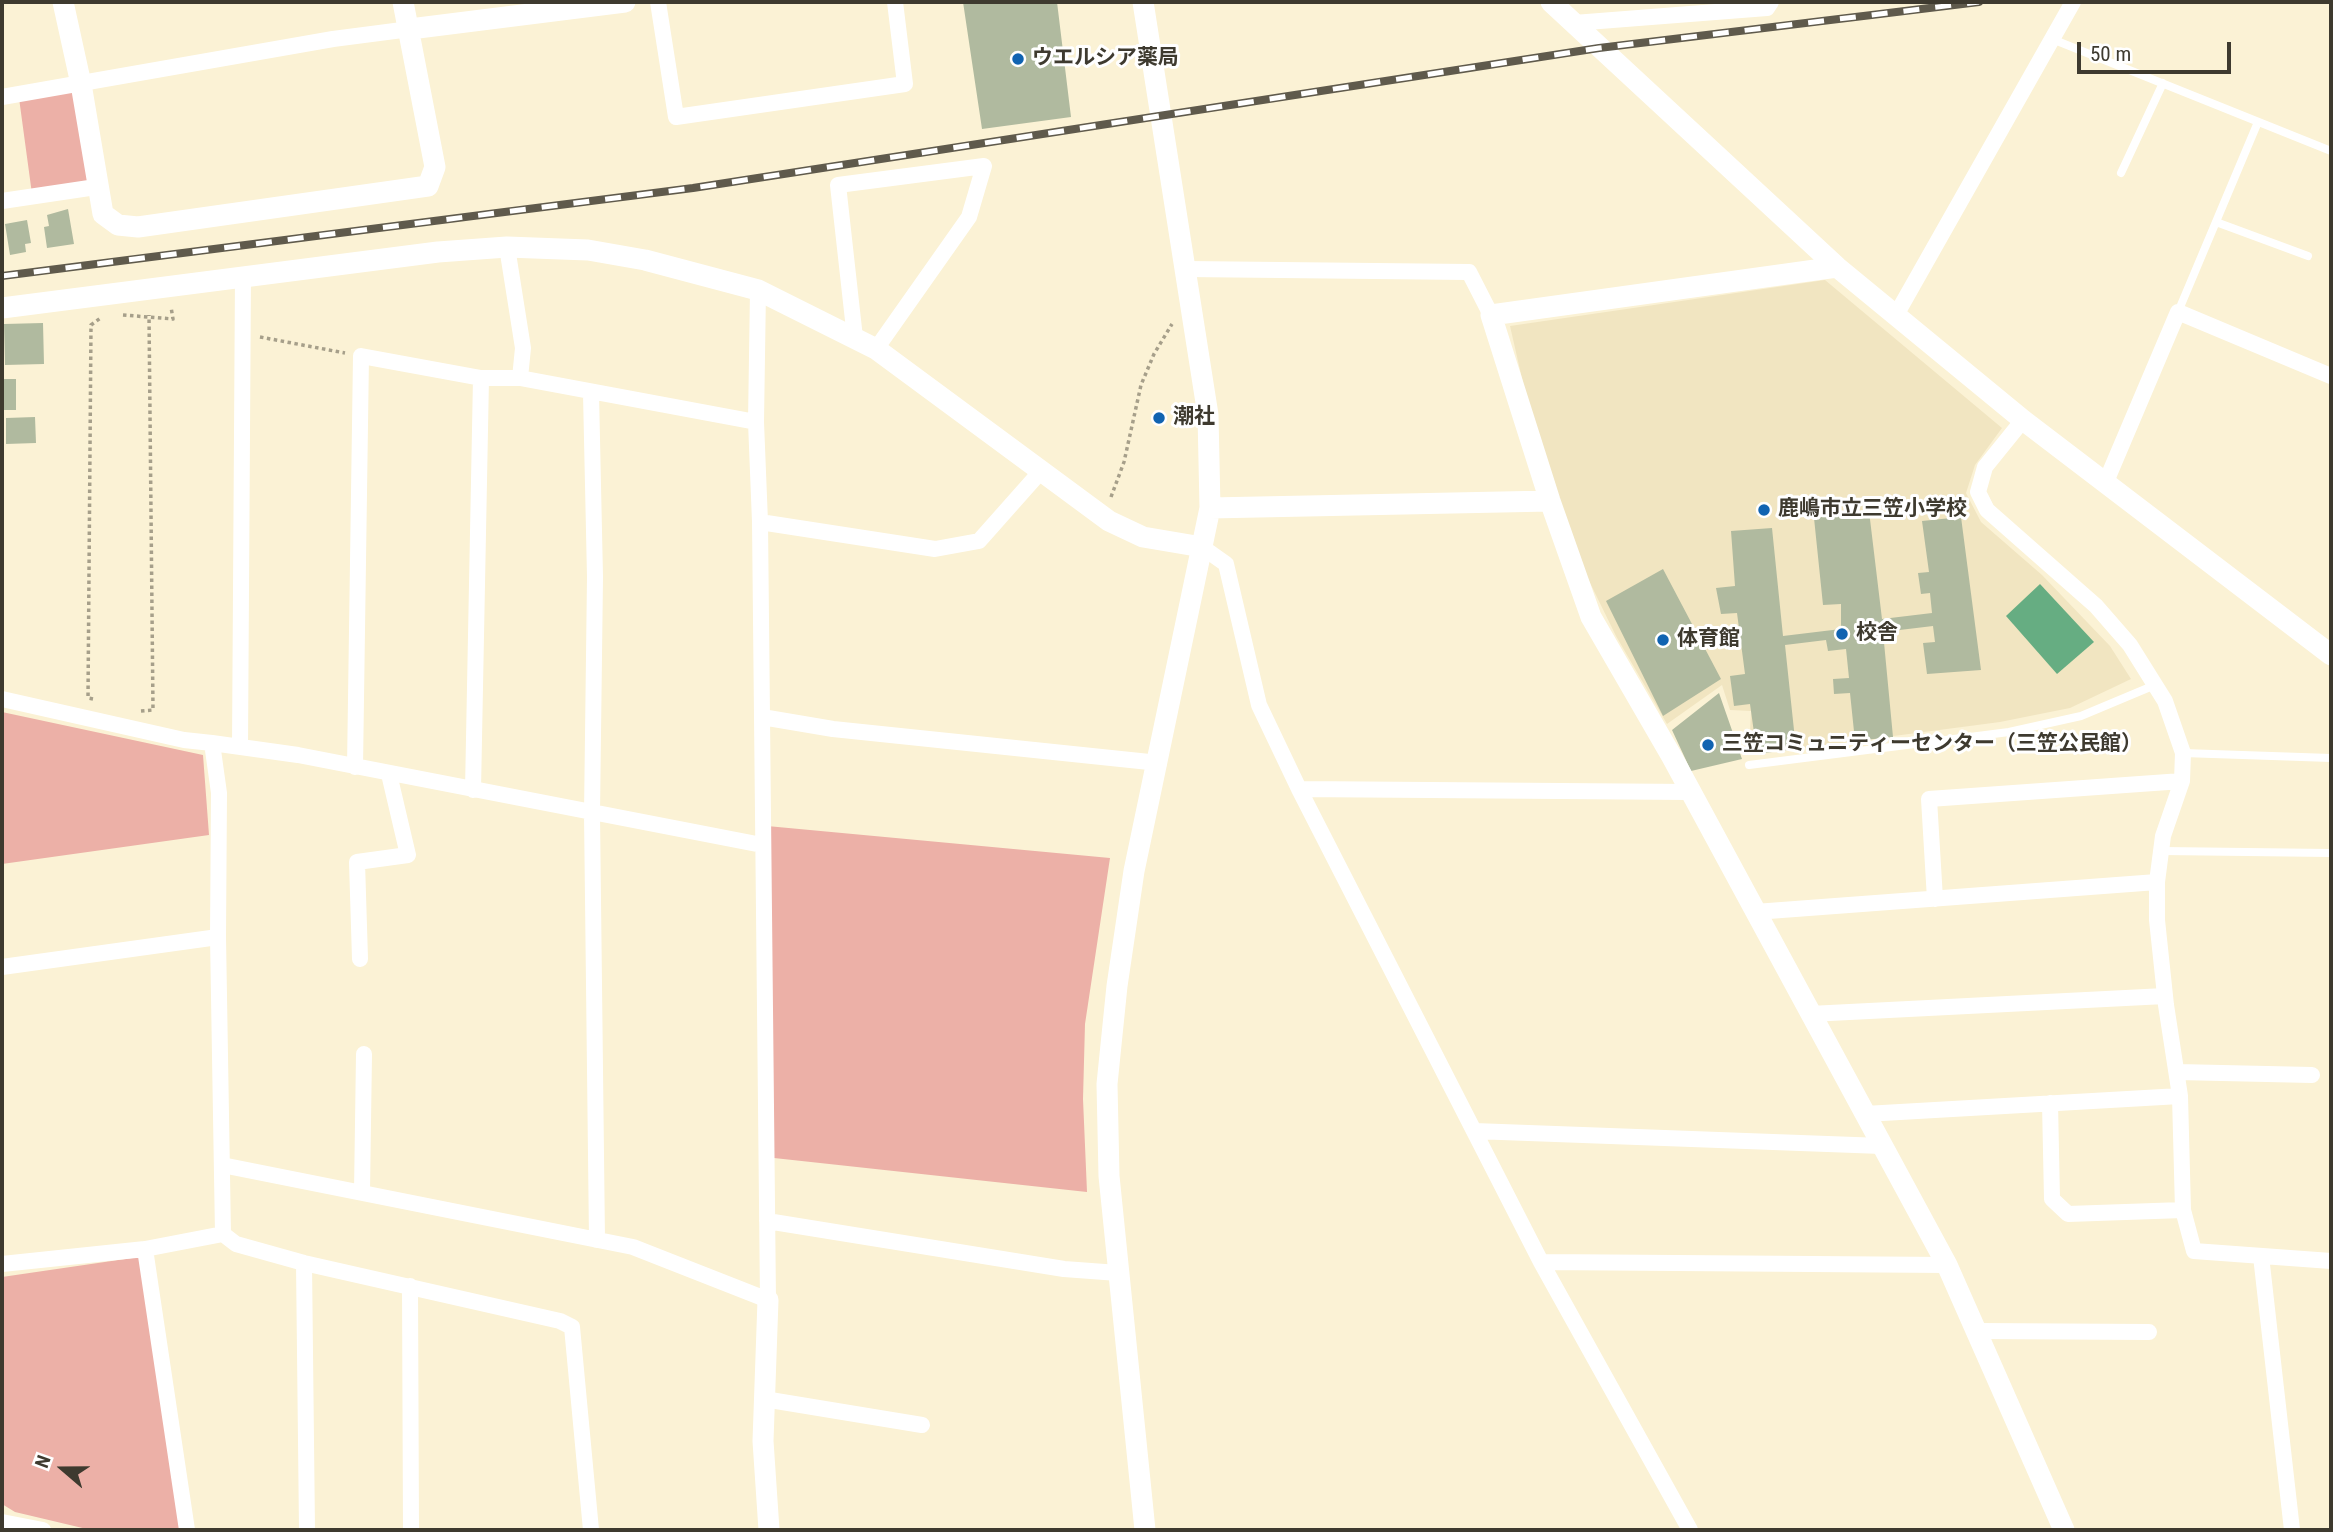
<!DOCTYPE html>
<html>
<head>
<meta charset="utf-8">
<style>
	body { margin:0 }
	#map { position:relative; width:2333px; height:1532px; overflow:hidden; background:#fbf2d5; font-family:"Roboto Condensed",sans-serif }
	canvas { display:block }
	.frame { position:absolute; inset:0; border:4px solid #3e3a2f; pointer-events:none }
	.north { position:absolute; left:28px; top:1434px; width:70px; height:70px; -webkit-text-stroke:5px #fff; paint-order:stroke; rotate:290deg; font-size:19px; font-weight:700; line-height:28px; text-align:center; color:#3e3a2f }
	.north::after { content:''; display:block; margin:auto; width:24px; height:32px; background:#3e3a2f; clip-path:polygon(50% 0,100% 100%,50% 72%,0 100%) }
	.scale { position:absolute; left:2077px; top:42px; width:154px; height:32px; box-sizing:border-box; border:4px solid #3e3a2f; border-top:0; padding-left:9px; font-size:21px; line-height:24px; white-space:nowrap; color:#3e3a2f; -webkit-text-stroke:5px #fff; paint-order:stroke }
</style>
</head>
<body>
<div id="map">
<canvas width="2333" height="1532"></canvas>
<div class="frame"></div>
<div class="north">N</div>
<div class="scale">50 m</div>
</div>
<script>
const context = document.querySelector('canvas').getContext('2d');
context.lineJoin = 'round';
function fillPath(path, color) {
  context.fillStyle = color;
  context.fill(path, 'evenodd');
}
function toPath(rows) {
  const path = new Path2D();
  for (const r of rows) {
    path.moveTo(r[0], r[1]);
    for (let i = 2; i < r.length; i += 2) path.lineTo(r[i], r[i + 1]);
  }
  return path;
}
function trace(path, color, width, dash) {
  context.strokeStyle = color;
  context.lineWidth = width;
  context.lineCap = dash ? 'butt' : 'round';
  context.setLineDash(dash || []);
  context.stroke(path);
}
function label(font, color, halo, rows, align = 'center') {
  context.font = font + ' "Roboto Condensed","Noto Sans JP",sans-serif';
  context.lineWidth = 6;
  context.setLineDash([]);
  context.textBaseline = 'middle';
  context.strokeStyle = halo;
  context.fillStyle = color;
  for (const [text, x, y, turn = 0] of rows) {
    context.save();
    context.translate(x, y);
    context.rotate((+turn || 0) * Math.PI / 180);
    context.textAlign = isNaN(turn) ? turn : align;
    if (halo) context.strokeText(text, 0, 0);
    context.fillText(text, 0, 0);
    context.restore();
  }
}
fillPath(toPath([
	[1825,280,2002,428,1975,465,1966,493,1981,522,2042,575,2110,646,2131,679,2070,708,2000,722,1757,754,1749,754,1751,711,1730,710,1722,685,1667,724,1616,636,1550,501,1510,326]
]), '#f1e5c1');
fillPath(toPath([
	[79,87,94,185,32,194,19,98],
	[2,712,203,755,209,835,2,864],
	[767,826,1110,858,1085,1024,1083,1099,1087,1192,774,1158],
	[139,1257,180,1530,91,1530,15,1512,2,1504,2,1277]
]), '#ecb0a7');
fillPath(toPath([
	[2040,584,2094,642,2057,674,2006,616]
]), '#66ad82');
fillPath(toPath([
	[963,2,1057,2,1071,117,982,129],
	[68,209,74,244,47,248,44,227,49,226,47,215],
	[27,220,31,243,25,244,26,252,10,255,5,224],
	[43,323,44,364,5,365,4,324],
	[2,379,16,379,16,410,2,410],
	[35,417,36,443,6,444,6,418],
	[1869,511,1882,619,1932,613,1930,593,1921,594,1918,573,1929,572,1922,521,1961,517,1981,670,1927,674,1923,643,1935,642,1933,626,1883,632,1893,737,1855,741,1850,693,1834,694,1833,679,1849,678,1846,649,1828,651,1826,640,1785,645,1796,749,1757,754,1750,704,1734,706,1730,676,1745,674,1737,613,1721,614,1716,588,1735,586,1731,531,1772,528,1783,636,1841,629,1841,604,1823,605,1814,518],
	[1663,569,1721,679,1663,716,1606,601],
	[1719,693,1742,759,1691,771,1672,730]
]), '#b0ba9f');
trace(toPath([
	[123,315,173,319,171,307],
	[260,337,345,353],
	[1111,497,1124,462,1141,385,1154,354,1172,324],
	[93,699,88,698,91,325,102,317],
	[141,711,153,710,149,315]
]), '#a69f8a', 3.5, [3.5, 3.5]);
trace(toPath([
	[2052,39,2331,151],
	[2121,173,2163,83],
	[2216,222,2308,256],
	[2178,312,2258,122],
	[2183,753,2331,758],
	[1749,765,2009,732,2081,716,2155,685],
	[2162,851,2331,853]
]), '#fff', 8);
trace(toPath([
	[658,2,676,117,905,84,895,2],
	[1574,23,1767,8,1771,2],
	[2,97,333,39,410,29],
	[2,201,96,187],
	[507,247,523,348,520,378,756,422],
	[1186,269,1469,272,1491,315],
	[1896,315,2073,2],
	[855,338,838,185,984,166,969,217,876,349],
	[591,393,595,577,592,814,597,1240],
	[2023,420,1985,467,1978,492,1987,510,2096,606,2130,645,2165,701,2183,753,2182,781,2163,836,2157,882,2157,920,2166,1005,2180,1096,2183,1210,2194,1251,2331,1261],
	[2105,484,2178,312,2331,376],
	[760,522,935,549,979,541,1042,470],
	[1202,547,1226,564,1259,705,1299,789,1541,1262,1690,1530],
	[2,699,184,740,212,743,219,793,218,937,223,1234,236,1244,304,1263,560,1321,572,1327,591,1530],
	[762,717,833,729,1159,763],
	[212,743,298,755,762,845],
	[240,747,243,276],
	[355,767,361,356,481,378,520,378],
	[1299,789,1690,792],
	[473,790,481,378],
	[1935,899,1929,799,2182,781],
	[1755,912,2157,882],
	[360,959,357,862,408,855,389,774],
	[2,967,218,937],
	[1810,1014,2165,996],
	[2177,1072,2312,1075],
	[2050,1103,2052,1199,2068,1214,2183,1210],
	[1865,1114,2180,1096],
	[1474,1131,1882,1146],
	[222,1165,633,1247,768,1300,760,522,756,422,758,290],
	[362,1192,364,1054],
	[767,1221,1064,1269,1118,1273],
	[145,1249,187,1530],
	[2261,1256,2292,1530],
	[1541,1262,1947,1265],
	[304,1263,307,1530],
	[2,1264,145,1249,223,1234],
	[410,1286,411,1530],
	[1976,1331,2149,1332],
	[764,1399,922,1425],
	[2,1522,43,1530]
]), '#fff', 16);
trace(toPath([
	[63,2,81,84,103,214,118,225,138,227,428,186,435,167,403,2],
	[1143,2,1208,415,1210,508,1134,871,1117,986,1107,1084,1109,1176,1145,1530],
	[1551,2,1837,267,2023,420,2331,655],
	[410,29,625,2],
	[1837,267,1491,315,1550,501,1591,617,1672,757,1947,1265,2064,1530],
	[2,308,438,252,507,247,588,250,645,260,758,290,876,349,1109,521,1143,537,1202,547],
	[1210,508,1550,501],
	[768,1300,763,1441,769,1530]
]), '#fff', 21);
const rail = toPath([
	[2,276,693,188,1599,48,1979,2]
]);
trace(rail, '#5f5a4c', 8);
trace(rail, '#fff', 5, [16]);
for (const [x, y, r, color] of [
	[1018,59,7,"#1063b1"],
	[1159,418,7,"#1063b1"],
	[1764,510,7,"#1063b1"],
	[1842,634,7,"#1063b1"],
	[1663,640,7,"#1063b1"],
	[1708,745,7,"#1063b1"]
]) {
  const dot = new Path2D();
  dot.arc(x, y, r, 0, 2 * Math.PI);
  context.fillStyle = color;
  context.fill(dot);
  trace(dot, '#fff', 2.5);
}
label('bold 21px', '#3e3a2f', '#fff', [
	["ウエルシア薬局",1032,59],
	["潮社",1173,418],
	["鹿嶋市立三笠小学校",1778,510],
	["校舎",1856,634],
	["体育館",1677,640],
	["三笠コミュニティーセンター（三笠公民館）",1722,745]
], 'left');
</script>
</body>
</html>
